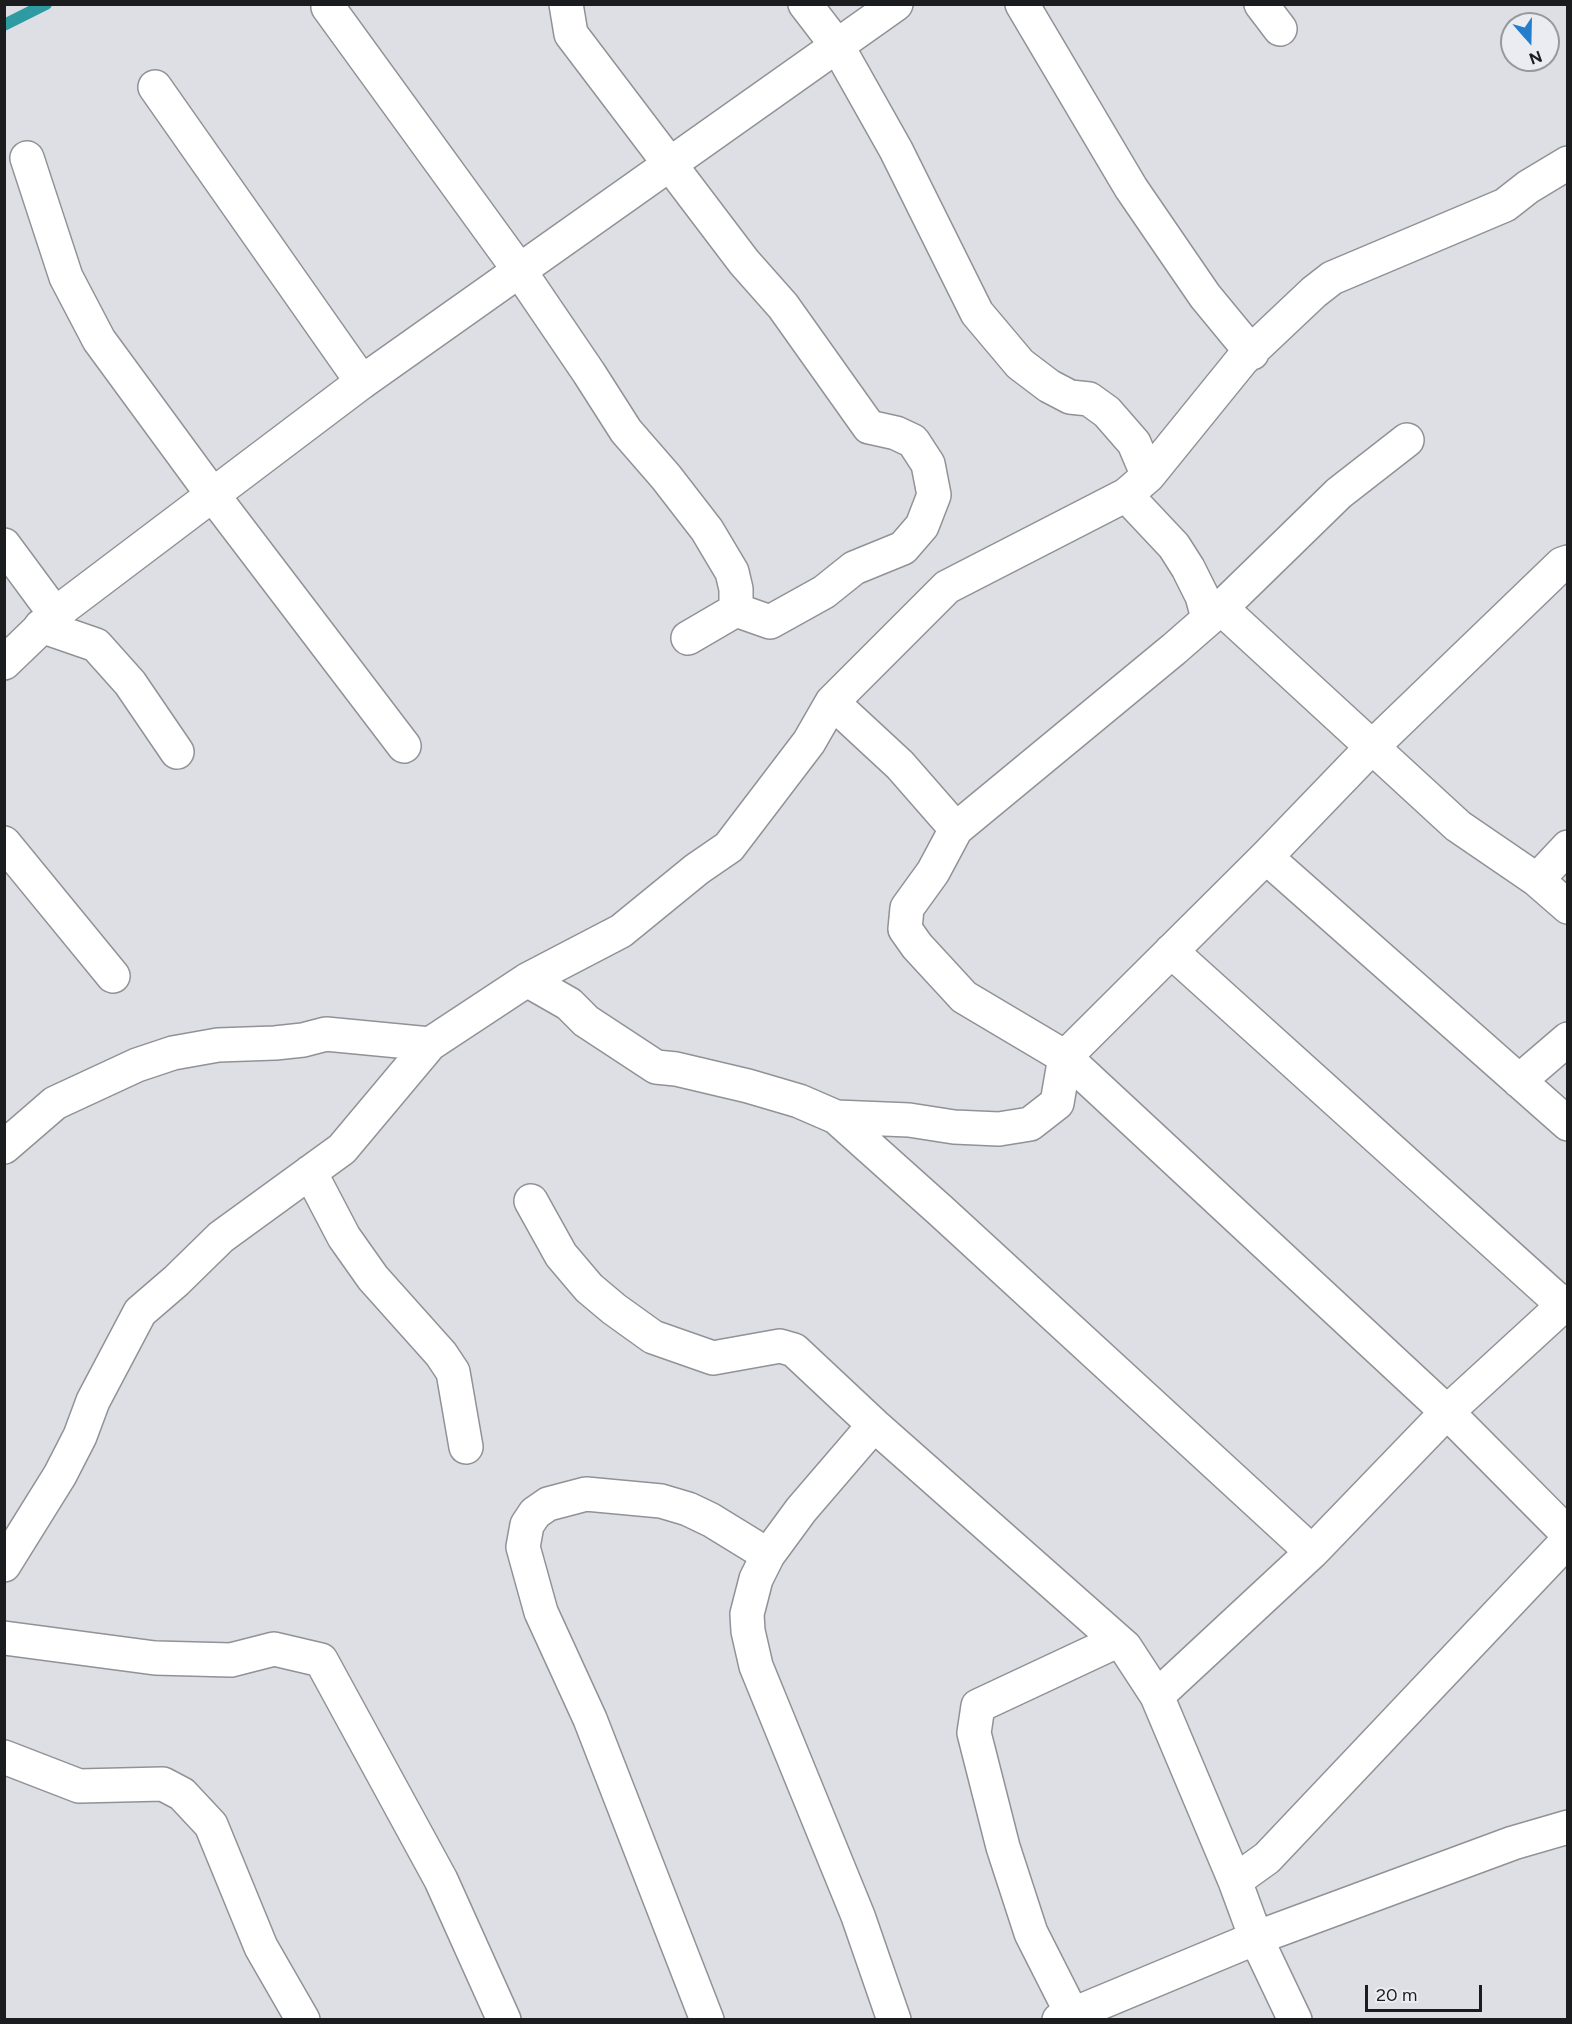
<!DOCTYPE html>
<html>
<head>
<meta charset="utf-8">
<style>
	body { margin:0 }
	#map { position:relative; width:1572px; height:2024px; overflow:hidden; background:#dddfe4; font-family:Figtree,sans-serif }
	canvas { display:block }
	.frame { position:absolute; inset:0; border:6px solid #1b1c1e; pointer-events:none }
	.north { position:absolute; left:1500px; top:12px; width:60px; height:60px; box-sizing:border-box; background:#eaecf1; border:2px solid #97999d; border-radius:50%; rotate:160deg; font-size:16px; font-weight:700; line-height:24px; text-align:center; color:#1b1c1e }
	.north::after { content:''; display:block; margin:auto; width:21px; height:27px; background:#247ecb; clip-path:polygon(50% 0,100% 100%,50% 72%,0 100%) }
	.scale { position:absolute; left:1365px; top:1985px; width:117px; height:27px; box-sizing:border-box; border:3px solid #1b1c1e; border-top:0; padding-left:8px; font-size:18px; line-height:21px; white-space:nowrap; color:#1b1c1e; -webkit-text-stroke:4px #eaecf1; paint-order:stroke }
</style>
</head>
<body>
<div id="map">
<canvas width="1572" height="2024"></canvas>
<div class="frame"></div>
<div class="north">N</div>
<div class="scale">20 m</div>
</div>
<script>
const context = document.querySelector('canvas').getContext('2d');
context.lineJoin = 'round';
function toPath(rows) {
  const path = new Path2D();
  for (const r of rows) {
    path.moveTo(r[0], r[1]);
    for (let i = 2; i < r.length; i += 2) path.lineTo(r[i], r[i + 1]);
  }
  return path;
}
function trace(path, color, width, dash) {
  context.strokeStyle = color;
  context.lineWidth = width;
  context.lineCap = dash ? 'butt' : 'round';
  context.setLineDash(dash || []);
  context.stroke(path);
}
trace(toPath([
	[4,25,46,4]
]), '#2e9aa1', 12);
const minor = toPath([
	[566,4,571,34,744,262,783,306,869,427,896,433,913,441,928,464,934,495,922,526,903,548,854,568,824,592,770,622,736,610],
	[805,4,838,47,896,150,977,313,1020,364,1049,386,1070,397,1089,399,1107,412,1134,443,1148,476],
	[1022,4,1131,188,1205,296,1252,353],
	[1261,4,1280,29],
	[328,7,519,270,589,373,626,431,666,477,707,530,732,572,736,589,736,610,688,638],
	[155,87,362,382],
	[27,158,66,277,99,340,212,494,404,746],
	[1407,440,1339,493,1221,608,1174,649,956,829,933,872,907,908,905,929,917,946,964,997,1065,1057,1447,1412,1568,1534],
	[1126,495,1174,546,1188,568,1202,596,1208,618],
	[4,545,55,614],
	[1221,608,1458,826,1537,880,1568,907],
	[41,626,96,645,130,683,177,752],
	[832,702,900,765,956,829],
	[4,843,113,976],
	[1266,857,1568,1124],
	[1537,880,1568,847],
	[1171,951,1563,1305],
	[527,980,621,931,697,869,729,847,809,742,832,702,947,587,1126,495,1148,476,1242,360,1314,292,1332,278,1505,205,1528,187,1568,163],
	[1519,1081,1568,1039],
	[836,1117,909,1120,954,1127,999,1129,1030,1124,1057,1103,1065,1057,1266,857,1372,747,1562,564,1568,562],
	[4,1147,55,1103,137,1065,173,1053,218,1045,275,1043,303,1040,326,1034,430,1044,527,980,569,1004,586,1021,656,1067,676,1069,748,1086,799,1101,836,1117,941,1211,1312,1552],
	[310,1172,344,1237,373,1278,441,1354,453,1372,466,1447],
	[531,1201,561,1255,589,1288,614,1309,653,1337,713,1358,780,1346,794,1350,874,1425,1125,1647,1157,1696,1235,1881,1256,1938,1295,2020],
	[874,1425,801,1510,768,1555,756,1579,747,1614,748,1631,756,1666,858,1916,894,2020],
	[4,1565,60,1475,80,1436,93,1401,140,1312,176,1281,221,1237,342,1149,430,1044],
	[4,1638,155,1658,231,1660,274,1649,321,1660,441,1880,504,2020],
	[1157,1696,1312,1552,1447,1412,1568,1301],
	[4,1757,79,1786,163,1784,182,1794,211,1825,261,1947,303,2020],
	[1235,1881,1267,1858,1568,1540],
	[1072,2014,1031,1933,1003,1847,974,1733,978,1706,1117,1641],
	[707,2020,590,1719,541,1612,523,1547,527,1525,535,1513,548,1504,586,1494,661,1501,688,1509,711,1520,768,1555],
	[1059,2020,1256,1938,1513,1843,1568,1827]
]);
const tertiary = toPath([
	[4,663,55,614,362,382,896,4]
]);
trace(minor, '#909296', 36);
trace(tertiary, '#909296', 36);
trace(minor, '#fff', 33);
trace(tertiary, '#fff', 33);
</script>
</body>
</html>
